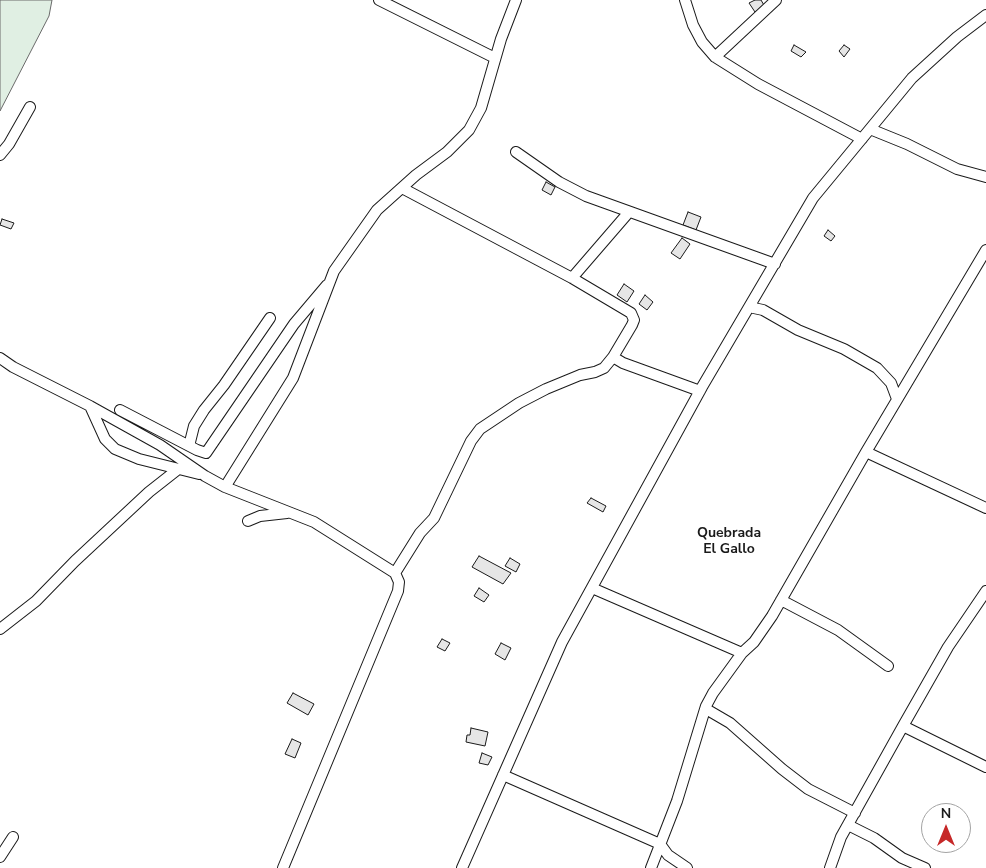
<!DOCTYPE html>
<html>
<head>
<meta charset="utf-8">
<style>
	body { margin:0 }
	#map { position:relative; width:986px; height:868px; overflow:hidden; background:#fff; font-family:"Nunito Sans",sans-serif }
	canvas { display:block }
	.north { position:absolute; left:921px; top:803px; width:50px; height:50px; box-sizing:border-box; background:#fff; border:1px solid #a3a3a3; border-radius:50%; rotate:0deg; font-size:14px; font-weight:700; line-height:20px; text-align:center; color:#1a1a1a }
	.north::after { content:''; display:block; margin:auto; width:18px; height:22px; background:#c62828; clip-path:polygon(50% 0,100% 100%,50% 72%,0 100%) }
</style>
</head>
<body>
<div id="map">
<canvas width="986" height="868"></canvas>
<div class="north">N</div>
</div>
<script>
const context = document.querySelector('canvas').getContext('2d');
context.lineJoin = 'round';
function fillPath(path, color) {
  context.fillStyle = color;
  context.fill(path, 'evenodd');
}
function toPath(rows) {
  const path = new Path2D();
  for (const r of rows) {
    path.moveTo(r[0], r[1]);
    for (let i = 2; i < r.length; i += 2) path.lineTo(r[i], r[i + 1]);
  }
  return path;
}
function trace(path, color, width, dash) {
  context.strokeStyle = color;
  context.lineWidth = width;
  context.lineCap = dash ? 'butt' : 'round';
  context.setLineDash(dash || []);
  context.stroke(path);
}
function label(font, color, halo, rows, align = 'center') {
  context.font = font + ' "Nunito Sans",sans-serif';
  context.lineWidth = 4;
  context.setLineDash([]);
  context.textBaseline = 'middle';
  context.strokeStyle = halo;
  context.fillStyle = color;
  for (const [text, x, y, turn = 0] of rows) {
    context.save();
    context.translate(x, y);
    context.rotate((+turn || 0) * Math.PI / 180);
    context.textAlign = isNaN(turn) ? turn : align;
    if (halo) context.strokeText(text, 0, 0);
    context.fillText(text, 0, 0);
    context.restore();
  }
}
const green = toPath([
	[0,0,52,0,49,16,0,111,0,0]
]);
fillPath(green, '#e0efe3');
trace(green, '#6a6a6a', 1);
const building = toPath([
	[755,0,761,0,765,7,755,12,749,3,755,0],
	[794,45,806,52,801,57,791,51,794,45],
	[844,45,850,49,844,57,839,51,844,45],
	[546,182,555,187,551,195,542,190,546,182],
	[688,212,701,217,696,230,683,225,688,212],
	[2,219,14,223,11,229,0,225,2,219],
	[828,230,835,236,831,241,824,236,828,230],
	[682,238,690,244,680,259,671,253,682,238],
	[624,284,634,291,627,302,617,295,624,284],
	[645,295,653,302,647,310,639,304,645,295],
	[591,498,606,506,603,512,587,503,591,498],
	[479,556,511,573,503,584,472,567,479,556],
	[510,558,520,564,516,572,505,566,510,558],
	[479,588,489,595,484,602,474,596,479,588],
	[442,639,450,643,445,651,437,647,442,639],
	[501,643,511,648,505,660,495,654,501,643],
	[293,693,314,704,308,715,287,703,293,693],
	[471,728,488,732,485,746,466,742,467,735,470,735,471,728],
	[292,739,301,743,295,758,285,754,292,739],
	[482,753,492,757,488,765,479,763,482,753]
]);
fillPath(building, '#e6e6e6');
trace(building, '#1a1a1a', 1);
const minor = toPath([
	[379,0,495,58],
	[685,0,693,25,702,42,715,57,758,84,862,139],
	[715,57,776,0],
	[870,129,907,144,957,169,986,177],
	[516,152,559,182,586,196,775,264],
	[0,155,9,144,30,107],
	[402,188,572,278,631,313,634,320,632,325,613,357,623,363,700,391],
	[572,278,629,212],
	[749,307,763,310,798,330,844,349,877,368,891,383,897,399],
	[0,358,13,367,90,406,160,445,205,476,225,487,314,522,395,573,399,582,398,591,283,868],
	[90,406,105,439,115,449,139,459,199,474],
	[120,410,197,450,206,453,294,324,327,285],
	[189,446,194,426,204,410,224,385,270,318],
	[866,452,986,508],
	[225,487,293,378,334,271,377,210,416,175,447,152,469,130,481,108,501,39,516,0],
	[248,521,260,516,287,513],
	[395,573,420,533,434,518,471,441,480,429,519,403,546,389,580,375,595,372,604,368,613,357],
	[592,588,742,653],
	[781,600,838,630,888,666],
	[0,629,36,601,75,561,149,492,177,470],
	[706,709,730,723,782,769,808,789,855,813],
	[903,726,986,767],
	[503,775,660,844,668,855,687,868],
	[848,825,874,838,902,858,925,868],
	[0,857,13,837],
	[462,868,562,642,702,387,813,198,912,78,957,37,986,15],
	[651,868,677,801,706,706,713,693,742,653,754,642,772,616,866,452,986,250],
	[830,868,841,837,903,726,948,647,986,591]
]);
trace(minor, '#1a1a1a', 12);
trace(minor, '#fff', 10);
label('bold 14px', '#1a1a1a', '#fff', [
	["Quebrada",729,534],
	["El Gallo",729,550]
]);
</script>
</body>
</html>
